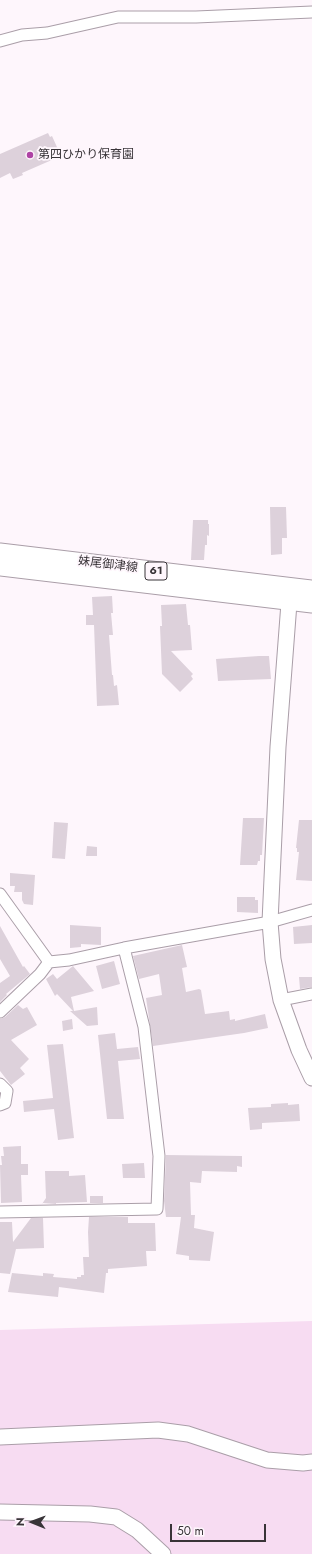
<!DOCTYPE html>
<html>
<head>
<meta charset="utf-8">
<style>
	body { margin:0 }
	#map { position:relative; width:312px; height:1554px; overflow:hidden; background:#fef6fc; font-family:Jost,sans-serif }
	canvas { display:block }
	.north { position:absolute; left:12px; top:1502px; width:40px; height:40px; -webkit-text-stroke:3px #fef6fc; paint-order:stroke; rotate:271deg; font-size:11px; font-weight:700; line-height:16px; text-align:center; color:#393438 }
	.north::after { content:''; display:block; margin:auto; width:14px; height:18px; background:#393438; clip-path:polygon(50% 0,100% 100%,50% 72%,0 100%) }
	.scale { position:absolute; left:170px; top:1524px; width:96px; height:18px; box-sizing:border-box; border:2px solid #393438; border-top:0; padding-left:5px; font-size:12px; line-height:14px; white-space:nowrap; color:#393438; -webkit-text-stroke:3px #fef6fc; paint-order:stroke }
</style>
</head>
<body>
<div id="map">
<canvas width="312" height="1554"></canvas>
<div class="north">N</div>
<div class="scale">50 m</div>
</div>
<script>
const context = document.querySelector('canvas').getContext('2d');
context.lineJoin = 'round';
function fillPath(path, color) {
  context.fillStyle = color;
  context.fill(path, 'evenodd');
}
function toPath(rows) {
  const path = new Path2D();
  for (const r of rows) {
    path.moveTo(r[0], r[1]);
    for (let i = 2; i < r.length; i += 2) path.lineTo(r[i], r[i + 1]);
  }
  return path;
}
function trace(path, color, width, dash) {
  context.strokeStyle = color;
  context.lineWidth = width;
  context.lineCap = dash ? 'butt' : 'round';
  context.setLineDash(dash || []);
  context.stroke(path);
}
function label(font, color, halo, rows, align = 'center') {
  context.font = font + ' Jost,"Noto Sans JP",sans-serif';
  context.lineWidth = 3.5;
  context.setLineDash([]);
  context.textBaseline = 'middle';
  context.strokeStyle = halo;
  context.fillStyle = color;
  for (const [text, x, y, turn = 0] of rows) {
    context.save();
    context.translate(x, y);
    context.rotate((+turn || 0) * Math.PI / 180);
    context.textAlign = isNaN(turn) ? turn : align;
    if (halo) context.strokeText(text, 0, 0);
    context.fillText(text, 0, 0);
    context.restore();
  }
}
fillPath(toPath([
	[312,1321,312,1554,0,1554,0,1330]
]), '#f7dcf2');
fillPath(toPath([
	[48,133,50,137,52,136,61,156,22,173,23,175,13,179,10,173,0,178,0,154],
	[270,507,286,507,287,538,282,538,282,554,271,555],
	[193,520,208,520,208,524,209,524,209,536,207,535,207,545,205,545,204,560,191,560],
	[112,596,113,613,111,613,113,635,109,635,112,675,113,675,114,686,117,685,119,705,97,706,94,625,86,625,86,615,93,615,92,597],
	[186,604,188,625,190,625,192,650,171,651,193,674,191,676,193,679,180,692,162,674,160,626,162,626,161,605],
	[259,656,269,656,271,679,218,681,216,659],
	[243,818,264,818,262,855,260,855,260,861,258,861,257,865,240,865],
	[299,820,312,820,312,881,296,880,299,852,297,852,297,848,296,848],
	[54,822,68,823,65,859,52,858],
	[87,846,97,847,97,856,86,856],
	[10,873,35,875,33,905,24,904,22,900,22,892,14,892,15,886,10,886],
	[237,897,255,897,255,900,258,900,258,913,237,912],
	[70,925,101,927,101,945,81,944,81,947,70,948],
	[312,925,312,943,294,944,293,927],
	[0,926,23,967,24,966,30,974,6,994,7,995,0,1002,0,983,10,976,0,959],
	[182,945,187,967,182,968,186,992,199,989,201,990,205,1014,229,1011,230,1020,235,1019,235,1021,265,1014,268,1028,244,1033,153,1046,146,998,162,995,159,974,139,979,133,956],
	[114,961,120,984,102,989,96,966],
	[73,966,94,991,71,997,74,1011,97,1007,98,1025,87,1026,70,1011,73,1011,57,994,55,996,46,979,53,974,57,979],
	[299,977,312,977,312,987,300,989],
	[18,1005,23,1009,27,1007,37,1025,11,1040,29,1059,20,1068,25,1074,11,1085,0,1071,0,1019,5,1017],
	[72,1019,73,1029,63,1031,62,1021],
	[115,1033,117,1049,138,1047,140,1059,118,1061,124,1119,107,1119,98,1035],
	[63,1044,74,1138,58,1140,54,1109,24,1112,23,1101,53,1098,47,1045],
	[288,1103,288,1105,299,1104,300,1121,262,1123,262,1129,250,1130,248,1108,271,1107,271,1104],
	[21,1146,21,1164,28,1164,28,1175,21,1175,22,1202,1,1203,0,1165,2,1165,1,1156,4,1156,3,1147],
	[166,1155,242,1156,242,1167,237,1166,237,1172,202,1171,201,1183,190,1182,191,1215,195,1215,194,1228,214,1232,210,1261,189,1260,189,1256,176,1254,181,1217,166,1217,164,1201],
	[144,1163,145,1178,123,1178,122,1164],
	[45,1171,69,1171,69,1176,85,1175,87,1202,56,1203,56,1204,43,1203,42,1204,46,1198],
	[90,1196,103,1196,103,1203,90,1203],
	[89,1217,128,1217,128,1223,155,1223,156,1251,146,1251,147,1266,108,1269,108,1273,106,1273,104,1293,59,1287,58,1297,8,1292,12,1273,43,1276,43,1273,54,1274,53,1277,77,1279,77,1277,81,1277,81,1275,84,1275,83,1257,89,1257,88,1232],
	[31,1218,43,1218,44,1248,16,1249,10,1274,0,1273,0,1222,12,1222,13,1242]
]), '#ddd1db');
const street = toPath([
	[0,41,22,35,47,33,118,17,196,17,312,12],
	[0,894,49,962],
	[281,1000,312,994],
	[0,1012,40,974,49,962,69,960,124,948,270,922,312,910],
	[0,1084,7,1091,5,1103,0,1105],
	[0,1212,157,1209,159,1156,144,1027,124,948]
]);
const secondary = toPath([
	[290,590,278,747,270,922,273,959,281,1000,299,1050,312,1078],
	[0,1437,158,1430,188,1434,267,1460,303,1463,312,1462],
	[0,1512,90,1514,116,1517,137,1530,163,1554]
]);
const primary = toPath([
	[0,552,312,589],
	[0,567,312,604]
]);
trace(street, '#aa9ea8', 13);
trace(secondary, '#aa9ea8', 17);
trace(primary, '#aa9ea8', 19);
trace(street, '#fff', 11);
trace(secondary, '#fff', 15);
trace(primary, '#fff', 17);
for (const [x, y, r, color] of [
	[30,155,4,"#ae43a4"]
]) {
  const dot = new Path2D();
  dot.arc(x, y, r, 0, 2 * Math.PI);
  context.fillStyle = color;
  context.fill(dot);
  trace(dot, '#fef6fc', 1.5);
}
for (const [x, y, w] of [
	[156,571,22]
]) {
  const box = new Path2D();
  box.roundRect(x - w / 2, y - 9, w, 18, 3);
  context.fillStyle = '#fef6fc';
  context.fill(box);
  trace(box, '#393438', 1);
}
label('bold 11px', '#393438', null, [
	["61",156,571]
]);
label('12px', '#393438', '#fef6fc', [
	["第四ひかり保育園",38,155]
], 'left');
label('12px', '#393438', '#fef6fc', [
	["妹尾御津線",108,565,7]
]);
</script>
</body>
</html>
